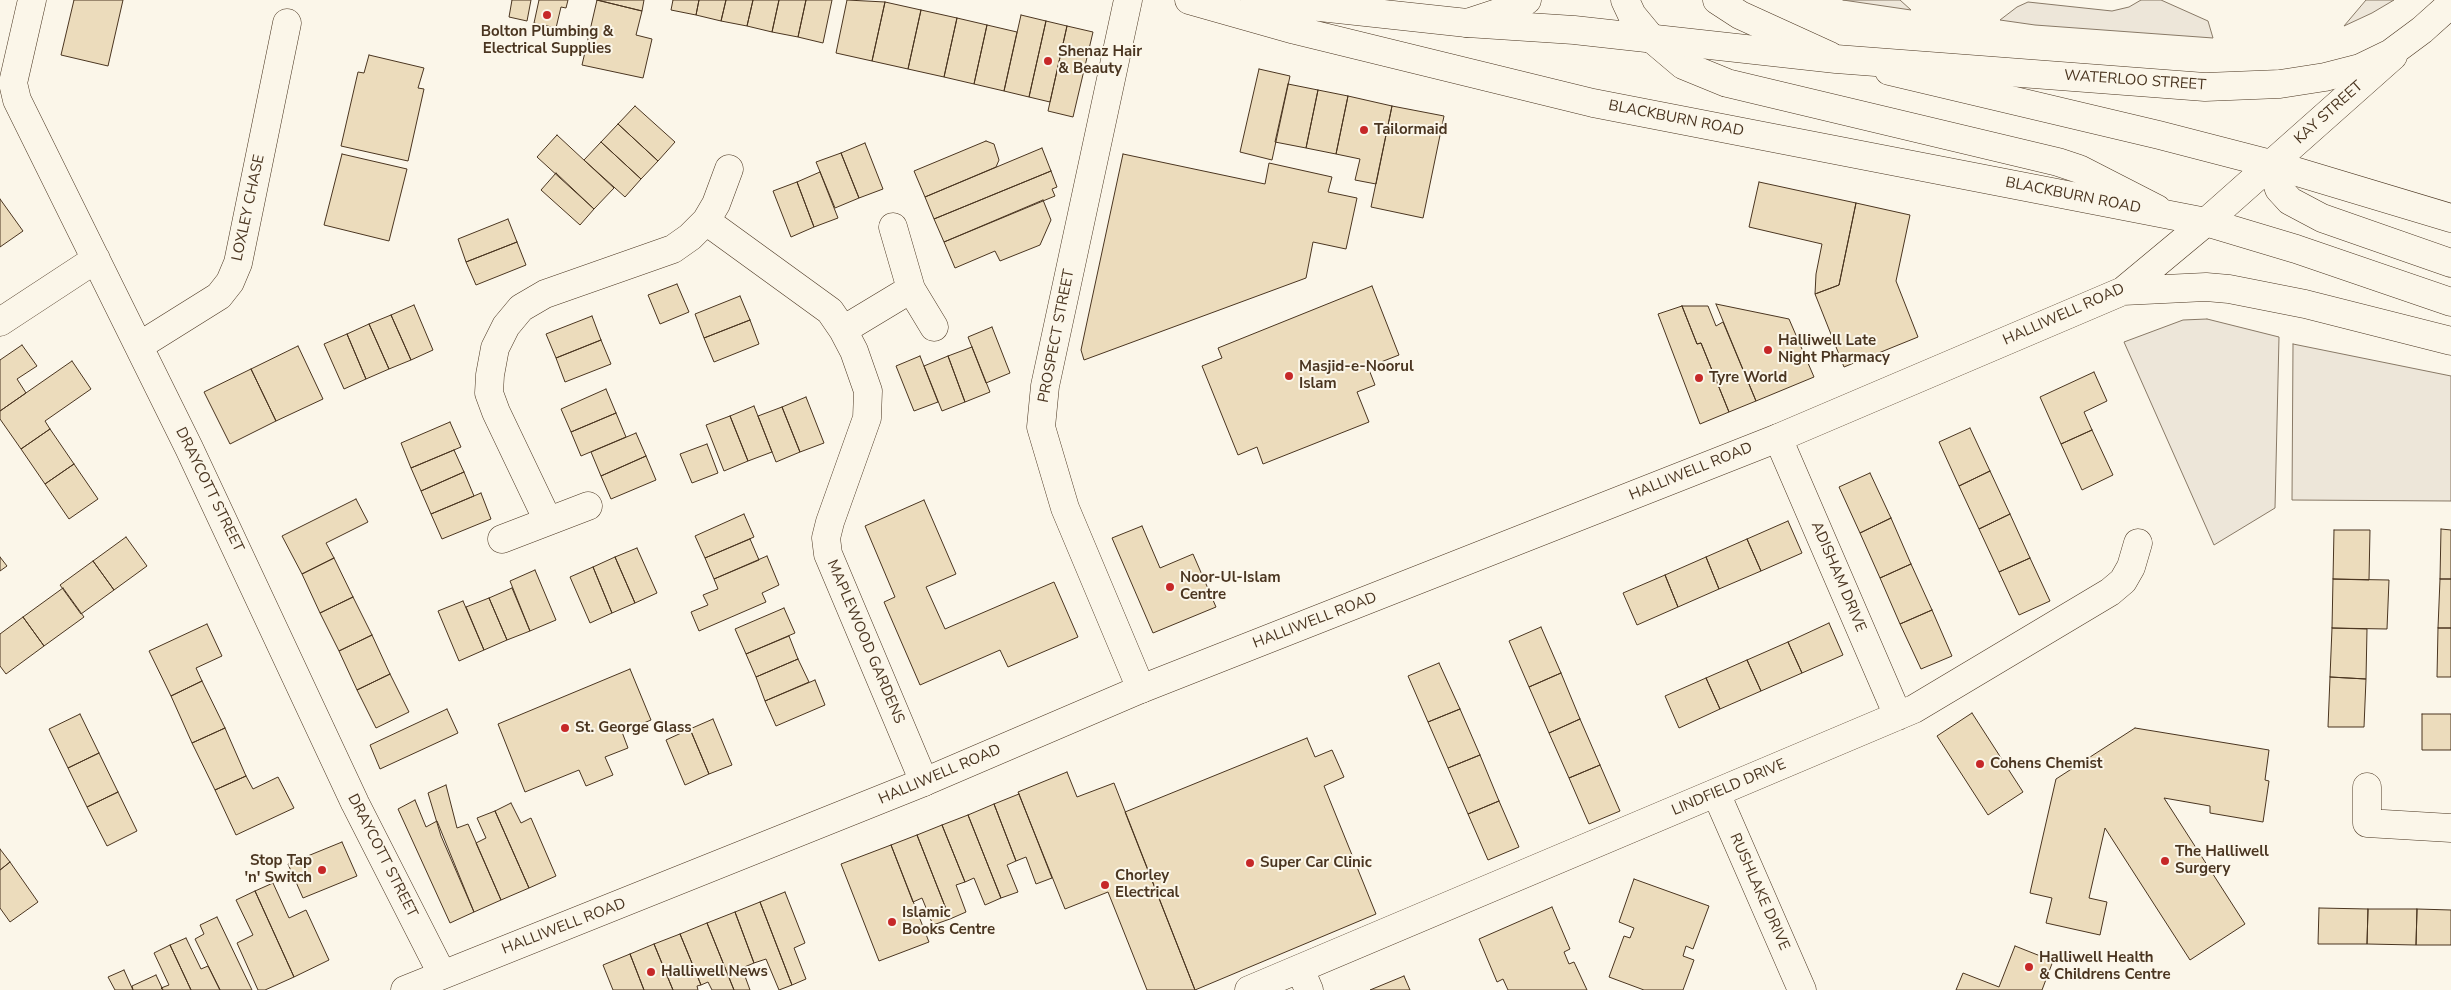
<!DOCTYPE html>
<html>
<head>
<meta charset="utf-8">
<style>
	body { margin:0 }
	canvas { display:block; background:#fbf6e9 }
</style>
</head>
<body>
<canvas width="2451" height="990"></canvas>
<script>
const context = document.querySelector('canvas').getContext('2d');
context.lineJoin = 'round';
function fillPath(path, color) {
  context.fillStyle = color;
  context.fill(path, 'evenodd');
}
function toPath(rows) {
  const path = new Path2D();
  for (const r of rows) {
    path.moveTo(r[0], r[1]);
    for (let i = 2; i < r.length; i += 2) path.lineTo(r[i], r[i + 1]);
  }
  return path;
}
function trace(path, color, width, dash) {
  context.strokeStyle = color;
  context.lineWidth = width;
  context.lineCap = dash ? 'butt' : 'round';
  context.setLineDash(dash || []);
  context.stroke(path);
}
function label(font, color, halo, rows, align = 'center') {
  context.font = font + ' "Nunito Sans",sans-serif';
  context.lineWidth = 4;
  context.setLineDash([]);
  context.textBaseline = 'middle';
  context.strokeStyle = halo;
  context.fillStyle = color;
  for (const [text, x, y, turn = 0] of rows) {
    context.save();
    context.translate(x, y);
    context.rotate((+turn || 0) * Math.PI / 180);
    context.textAlign = isNaN(turn) ? turn : align;
    if (halo) context.strokeText(text, 0, 0);
    context.fillText(text, 0, 0);
    context.restore();
  }
}
const green = toPath([
	[1843,0,1900,0,1911,10,1843,0],
	[2141,0,2161,0,2208,21,2213,38,2035,25,2000,20,2017,7,2028,2,2112,11,2129,7,2141,0],
	[2366,0,2394,0,2372,13,2344,26,2366,0],
	[2207,319,2279,337,2275,508,2214,545,2124,342,2183,320,2207,319],
	[2293,344,2451,376,2451,501,2292,500,2293,344]
]);
fillPath(green, '#ede6d9');
trace(green, '#887966', 1);
const building = toPath([
	[74,0,123,0,108,66,61,55,74,0],
	[512,0,531,0,527,21,509,17,512,0],
	[539,0,568,0,566,8,561,7,556,28,534,23,539,0],
	[597,0,644,0,642,11,597,0],
	[597,0,642,11,636,35,652,39,643,78,582,65,597,0],
	[673,0,699,0,696,15,671,10,673,0],
	[699,0,726,0,721,21,696,15,699,0],
	[726,0,753,0,747,26,721,21,726,0],
	[753,0,779,0,772,32,747,26,753,0],
	[779,0,806,0,798,37,772,32,779,0],
	[806,0,832,0,823,43,798,37,806,0],
	[847,0,885,2,872,61,836,53,847,0],
	[885,2,921,10,908,69,872,61,885,2],
	[921,10,957,18,944,77,908,69,921,10],
	[1021,15,1046,21,1029,97,1004,91,1021,15],
	[957,18,987,25,974,84,944,77,957,18],
	[1046,21,1067,26,1050,102,1029,97,1046,21],
	[987,25,1017,32,1004,91,974,84,987,25],
	[1067,26,1093,32,1073,117,1048,111,1067,26],
	[369,55,424,68,418,88,424,89,408,161,341,146,358,72,364,73,369,55],
	[1259,69,1290,76,1272,160,1240,152,1259,69],
	[1288,84,1318,90,1306,148,1275,142,1288,84],
	[1318,90,1348,96,1336,154,1306,148,1318,90],
	[1348,96,1392,106,1376,184,1355,180,1360,159,1336,154,1348,96],
	[635,106,675,142,658,161,618,124,635,106],
	[1392,106,1444,116,1423,218,1371,207,1392,106],
	[618,124,658,161,641,179,601,142,618,124],
	[557,135,614,188,594,209,537,157,557,135],
	[986,141,994,144,999,160,996,167,925,197,914,171,986,141],
	[601,142,641,179,625,197,584,160,601,142],
	[865,143,883,189,859,198,841,153,865,143],
	[1042,148,1051,171,934,219,925,197,1042,148],
	[841,153,859,198,835,208,816,162,841,153],
	[342,154,407,169,389,241,324,225,342,154],
	[1123,154,1265,184,1269,163,1332,177,1328,192,1357,198,1346,249,1313,242,1306,278,1084,360,1081,350,1123,154],
	[1051,171,1057,187,1052,189,1055,196,944,242,934,219,1051,171],
	[820,172,838,218,814,227,797,182,820,172],
	[556,173,594,209,580,225,541,190,556,173],
	[797,182,814,227,791,237,773,191,797,182],
	[1759,182,1856,203,1839,285,1815,294,1816,274,1822,244,1749,227,1759,182],
	[0,199,23,231,0,247,0,199],
	[1043,200,1051,220,1040,245,1000,261,995,251,955,268,944,242,1043,200],
	[1856,203,1910,215,1896,281,1918,337,1844,367,1815,294,1839,285,1856,203],
	[508,219,517,242,466,262,458,239,508,219],
	[517,242,526,265,476,285,466,262,517,242],
	[677,284,689,312,660,324,648,295,677,284],
	[1372,286,1399,355,1368,367,1375,385,1357,392,1369,422,1263,464,1257,447,1238,455,1202,366,1222,358,1218,348,1372,286],
	[740,296,750,320,704,338,695,314,740,296],
	[1716,304,1789,319,1814,377,1756,401,1716,304],
	[414,305,433,350,411,360,391,315,414,305],
	[1682,306,1708,306,1716,326,1723,322,1756,401,1729,412,1701,343,1697,344,1682,306],
	[1682,306,1697,344,1701,343,1729,412,1700,424,1658,314,1682,306],
	[391,315,411,360,389,369,369,324,391,315],
	[592,316,601,340,556,358,546,334,592,316],
	[750,320,759,344,714,362,704,338,750,320],
	[369,324,389,369,366,379,347,334,369,324],
	[992,327,1010,373,986,383,968,337,992,327],
	[347,334,366,379,344,389,324,344,347,334],
	[601,340,611,364,565,382,556,358,601,340],
	[22,345,37,366,17,379,26,393,0,411,0,360,22,345],
	[298,346,323,399,276,421,251,369,298,346],
	[972,347,990,392,965,402,948,356,972,347],
	[920,356,938,402,914,411,896,366,920,356],
	[948,356,965,402,942,411,924,366,948,356],
	[72,361,91,389,45,421,50,429,21,449,0,419,0,411,72,361],
	[251,369,276,421,230,444,204,392,251,369],
	[2094,372,2107,401,2084,412,2092,430,2061,444,2040,397,2094,372],
	[606,389,616,413,571,432,561,409,606,389],
	[806,397,824,443,800,452,782,407,806,397],
	[754,406,772,452,748,461,730,416,754,406],
	[782,407,800,452,776,462,758,416,782,407],
	[616,413,626,437,581,456,571,432,616,413],
	[730,416,748,461,724,471,706,425,730,416],
	[450,422,461,447,411,468,401,443,450,422],
	[1970,428,1990,471,1959,486,1939,442,1970,428],
	[50,429,74,464,45,484,21,449,50,429],
	[2092,430,2113,475,2082,490,2061,444,2092,430],
	[636,433,646,456,601,476,591,452,636,433],
	[707,444,718,473,692,483,680,454,707,444],
	[454,450,464,472,421,491,411,468,454,450],
	[646,456,656,480,611,499,601,476,646,456],
	[74,464,98,499,69,519,45,484,74,464],
	[1990,471,2010,514,1979,529,1959,486,1990,471],
	[464,472,474,496,431,514,421,491,464,472],
	[1870,473,1891,518,1860,533,1839,487,1870,473],
	[481,493,491,519,442,539,431,514,481,493],
	[356,499,368,522,326,543,334,558,302,574,282,536,356,499],
	[924,500,956,574,926,587,945,629,1054,582,1078,637,1008,667,1000,650,920,685,884,602,895,597,865,526,924,500],
	[744,514,754,537,705,558,695,536,744,514],
	[2010,514,2030,558,1999,572,1979,529,2010,514],
	[1891,518,1911,564,1880,578,1860,533,1891,518],
	[1788,521,1802,553,1761,571,1747,539,1788,521],
	[1142,526,1160,568,1193,554,1216,607,1153,633,1112,538,1142,526],
	[2441,529,2451,530,2451,579,2440,579,2441,529],
	[2334,530,2370,530,2369,580,2333,579,2334,530],
	[126,537,147,566,114,590,93,561,126,537],
	[750,539,759,560,714,579,705,558,750,539],
	[1747,539,1761,571,1719,589,1706,557,1747,539],
	[637,548,657,593,635,603,615,557,637,548],
	[767,556,779,585,762,593,766,602,699,631,691,612,708,605,703,595,718,589,714,579,767,556],
	[0,557,7,566,0,571,0,557],
	[615,557,635,603,612,613,593,567,615,557],
	[1706,557,1719,589,1678,607,1665,575,1706,557],
	[334,558,353,597,320,613,302,574,334,558],
	[2030,558,2050,601,2019,615,1999,572,2030,558],
	[93,561,114,590,81,614,60,585,93,561],
	[1911,564,1932,610,1900,624,1880,578,1911,564],
	[593,567,612,613,590,623,570,577,593,567],
	[535,570,556,620,530,631,510,581,535,570],
	[1665,575,1678,607,1637,625,1623,593,1665,575],
	[2333,579,2389,580,2387,629,2332,628,2333,579],
	[2440,579,2451,579,2451,628,2438,628,2440,579],
	[63,588,84,617,44,646,23,617,63,588],
	[512,588,530,631,507,640,489,598,512,588],
	[353,597,372,635,339,651,320,613,353,597],
	[489,598,507,640,484,650,466,607,489,598],
	[463,601,484,650,459,661,438,611,463,601],
	[784,608,795,633,746,654,735,629,784,608],
	[1932,610,1952,656,1921,669,1900,624,1932,610],
	[23,617,44,646,6,674,0,666,0,634,23,617],
	[1829,623,1843,655,1802,673,1788,642,1829,623],
	[207,624,222,656,196,668,202,681,171,696,149,651,207,624],
	[1541,627,1561,673,1529,687,1509,641,1541,627],
	[2332,628,2367,629,2366,679,2330,677,2332,628],
	[2438,628,2451,628,2451,677,2437,677,2438,628],
	[372,635,390,674,357,690,339,651,372,635],
	[789,636,798,659,756,677,746,654,789,636],
	[1788,642,1802,673,1761,691,1747,660,1788,642],
	[798,659,809,682,765,701,756,677,798,659],
	[1747,660,1761,691,1720,709,1706,678,1747,660],
	[1439,663,1460,709,1428,722,1408,676,1439,663],
	[630,669,651,720,622,732,628,748,605,757,613,775,586,786,579,770,525,792,498,724,630,669],
	[1561,673,1580,719,1549,733,1529,687,1561,673],
	[390,674,409,712,376,728,357,690,390,674],
	[2330,677,2366,679,2364,727,2328,727,2330,677],
	[1706,678,1720,709,1679,728,1665,696,1706,678],
	[815,680,825,705,776,726,765,701,815,680],
	[202,681,225,728,192,743,171,696,202,681],
	[447,709,458,733,380,769,370,745,447,709],
	[1460,709,1480,755,1448,768,1428,722,1460,709],
	[1972,713,2023,792,1988,815,1937,736,1972,713],
	[80,714,99,753,68,768,49,729,80,714],
	[2422,714,2451,714,2451,750,2422,750,2422,714],
	[713,719,732,765,709,774,690,729,713,719],
	[1580,719,1600,765,1569,778,1549,733,1580,719],
	[225,728,246,776,215,790,192,743,225,728],
	[2135,728,2269,750,2265,780,2269,781,2263,822,2210,813,2210,806,2164,798,2245,924,2190,960,2105,828,2089,898,2107,902,2100,935,2046,923,2052,898,2030,893,2056,779,2135,728],
	[690,729,709,774,685,785,666,740,690,729],
	[1307,738,1315,757,1332,750,1344,777,1324,786,1376,914,1195,990,1125,812,1307,738],
	[99,753,118,792,87,807,68,768,99,753],
	[1480,755,1499,801,1468,814,1448,768,1480,755],
	[1600,765,1620,811,1589,824,1569,778,1600,765],
	[1067,772,1077,797,1114,783,1195,990,1147,990,1108,892,1065,909,1018,792,1067,772],
	[246,776,253,789,278,777,294,808,236,835,215,790,246,776],
	[446,785,457,828,468,824,501,900,474,912,441,836,428,793,446,785],
	[118,792,137,831,107,846,87,807,118,792],
	[1019,794,1052,878,1036,884,1026,857,1016,861,994,804,1019,794],
	[415,800,426,827,437,821,474,912,450,923,398,809,415,800],
	[1499,801,1519,847,1488,860,1468,814,1499,801],
	[511,803,521,823,531,818,556,876,529,888,495,811,511,803],
	[994,804,1016,861,1007,865,1018,892,1001,898,968,815,994,804],
	[495,811,529,888,501,900,476,843,486,838,477,818,495,811],
	[968,815,1001,898,985,905,974,878,965,882,942,825,968,815],
	[942,825,965,882,956,885,966,912,950,919,917,835,942,825],
	[917,835,950,919,933,925,922,898,913,902,891,845,917,835],
	[342,842,357,876,303,898,288,864,342,842],
	[891,845,929,942,879,961,841,864,891,845],
	[0,849,10,862,0,870,0,849],
	[10,862,38,902,10,922,0,908,0,870,10,862],
	[1634,879,1709,906,1693,949,1686,946,1683,956,1694,960,1683,990,1644,990,1609,977,1624,936,1630,938,1634,928,1619,922,1634,879],
	[273,883,289,918,306,910,329,960,294,977,255,891,273,883],
	[255,891,294,977,265,990,258,990,237,943,253,935,236,900,255,891],
	[785,892,805,943,794,948,806,979,792,985,760,902,785,892],
	[760,902,792,985,779,990,766,959,754,963,735,912,760,902],
	[1552,907,1570,949,1564,952,1569,964,1574,962,1587,990,1508,990,1503,979,1497,982,1479,939,1552,907],
	[2319,908,2368,909,2367,944,2318,944,2319,908],
	[2368,909,2417,909,2416,945,2367,944,2368,909],
	[2417,909,2451,910,2451,945,2416,945,2417,909],
	[735,912,754,963,742,968,750,990,734,990,707,923,735,912],
	[217,917,252,990,220,990,195,939,204,934,200,925,217,917],
	[707,923,734,990,712,990,708,982,701,985,680,934,707,923],
	[680,934,701,985,697,986,698,990,673,990,654,944,680,934],
	[186,938,201,969,208,966,220,990,191,990,170,945,186,938],
	[654,944,673,990,644,990,630,954,654,944],
	[170,945,191,990,163,990,161,988,169,985,154,953,170,945],
	[2015,946,2053,961,2042,990,1956,990,1963,973,1999,987,2015,946],
	[630,954,644,990,613,990,603,965,630,954],
	[124,970,133,990,115,990,108,977,124,970],
	[156,975,163,990,133,990,132,986,156,975],
	[1404,976,1410,990,1370,990,1404,976]
]);
fillPath(building, '#ecdcbc');
trace(building, '#4a3520', 1);
const minor = toPath([
	[32,0,13,83,17,100,189,448,355,803,442,974],
	[1128,0,1045,386,1041,427,1065,508,1141,689],
	[706,221,830,311,843,330,854,351,868,391,867,418,830,522,826,538,828,554,924,782],
	[893,227,911,289,934,327],
	[0,322,96,259],
	[843,330,911,289],
	[139,346,219,296,230,282,238,263,287,23],
	[1778,438,1898,716],
	[548,521,496,412,489,393,490,375,495,348,506,326,521,308,545,294,673,249,690,237,706,221,716,204,729,169],
	[502,539,588,506],
	[2367,787,2367,823,2451,828],
	[1716,793,1802,990],
	[1300,969,1309,990],
	[1249,990,1914,709,2110,592,2123,581,2131,567,2138,543]
]);
const tertiary = toPath([
	[1625,0,1632,15,1651,38,1683,65,1727,83,2058,162,2079,169,2157,209],
	[1717,0,1740,15,1830,56],
	[1467,23,1519,6,1527,0]
]);
const secondary = toPath([
	[1889,71,2159,135,2271,164,2451,218]
]);
const primary = toPath([
	[2271,164,2279,189,2290,201,2322,218,2451,263],
	[2123,291,2206,287,2229,289,2305,304,2451,341],
	[405,990,924,782,1141,689,1778,438,2123,291,2206,222,2393,56]
]);
const trunk = toPath([
	[1189,0,1295,30,1593,103,2206,222,2296,249,2451,302],
	[1255,0,1467,23,1574,30,1836,59,2205,87,2280,84,2325,77,2360,68,2391,53,2422,30,2451,4]
]);
trace(minor, '#4a3520', 29);
trace(tertiary, '#4a3520', 29);
trace(secondary, '#4a3520', 29);
trace(primary, '#4a3520', 29);
trace(trunk, '#4a3520', 29);
trace(minor, '#fbf6e9', 28);
trace(tertiary, '#fbf6e9', 28);
trace(secondary, '#fbf6e9', 28);
trace(primary, '#fbf6e9', 28);
trace(trunk, '#fbf6e9', 28);
for (const [x, y, r, color] of [
	[547,15,5,"#c62828"],
	[1048,61,5,"#c62828"],
	[1364,130,5,"#c62828"],
	[1768,350,5,"#c62828"],
	[1289,376,5,"#c62828"],
	[1699,378,5,"#c62828"],
	[1170,587,5,"#c62828"],
	[565,728,5,"#c62828"],
	[1980,764,5,"#c62828"],
	[2165,861,5,"#c62828"],
	[1250,863,5,"#c62828"],
	[322,870,5,"#c62828"],
	[1105,885,5,"#c62828"],
	[892,922,5,"#c62828"],
	[2029,967,5,"#c62828"],
	[651,972,5,"#c62828"]
]) {
  const dot = new Path2D();
  dot.arc(x, y, r, 0, 2 * Math.PI);
  context.fillStyle = color;
  context.fill(dot);
  trace(dot, '#fbf6e9', 2);
}
label('bold 15px', '#4a3520', '#fbf6e9', [
	["Bolton Plumbing &",547,32,"center"],
	["Electrical Supplies",547,49,"center"],
	["Shenaz Hair",1058,52],
	["& Beauty",1058,69],
	["Tailormaid",1374,130],
	["Halliwell Late",1778,341],
	["Night Pharmacy",1778,358],
	["Masjid-e-Noorul",1299,367],
	["Islam",1299,384],
	["Tyre World",1709,378],
	["Noor-Ul-Islam",1180,578],
	["Centre",1180,595],
	["St. George Glass",575,728],
	["Cohens Chemist",1990,764],
	["The Halliwell",2175,852],
	["Surgery",2175,869],
	["Stop Tap",312,861,"right"],
	["'n' Switch",312,878,"right"],
	["Super Car Clinic",1260,863],
	["Chorley",1115,876],
	["Electrical",1115,893],
	["Islamic",902,913],
	["Books Centre",902,930],
	["Halliwell Health",2039,958],
	["& Childrens Centre",2039,975],
	["Halliwell News",661,972]
], 'left');
label('15px', '#4a3520', '#fbf6e9', [
	["WATERLOO STREET",2135,81,4],
	["KAY STREET",2329,113,-42],
	["BLACKBURN ROAD",1676,119,11],
	["BLACKBURN ROAD",2073,196,11],
	["LOXLEY CHASE",249,208,-78],
	["HALLIWELL ROAD",2064,315,-24],
	["PROSPECT STREET",1057,336,-79],
	["HALLIWELL ROAD",1691,472,-22],
	["DRAYCOTT STREET",209,490,64],
	["ADISHAM DRIVE",1838,577,67],
	["HALLIWELL ROAD",1315,621,-21],
	["MAPLEWOOD GARDENS",865,642,67],
	["HALLIWELL ROAD",940,775,-23],
	["LINDFIELD DRIVE",1729,788,-23],
	["DRAYCOTT STREET",382,856,63],
	["RUSHLAKE DRIVE",1759,892,66],
	["HALLIWELL ROAD",564,927,-21]
]);
</script>
</body>
</html>
